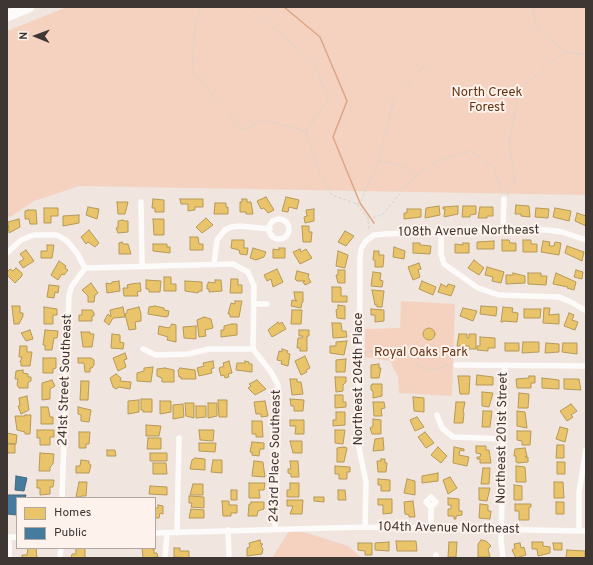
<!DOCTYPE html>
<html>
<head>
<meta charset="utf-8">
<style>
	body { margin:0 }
	#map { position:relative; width:593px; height:565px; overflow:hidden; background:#f0e5df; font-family:Overpass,sans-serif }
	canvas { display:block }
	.frame { position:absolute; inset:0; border:8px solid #3d3632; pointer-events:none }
	.legend { position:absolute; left:16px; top:497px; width:140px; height:52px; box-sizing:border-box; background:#fef2ec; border:1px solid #b1a7a2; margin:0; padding:5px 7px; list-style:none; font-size:12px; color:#3d3632 }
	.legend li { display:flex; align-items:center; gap:8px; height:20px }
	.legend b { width:20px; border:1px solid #b1a7a2 }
	.north { position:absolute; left:16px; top:16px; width:40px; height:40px; -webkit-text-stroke:3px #fef2ec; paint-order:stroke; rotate:271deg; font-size:11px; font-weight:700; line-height:16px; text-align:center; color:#3d3632 }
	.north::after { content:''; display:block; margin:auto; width:14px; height:18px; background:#3d3632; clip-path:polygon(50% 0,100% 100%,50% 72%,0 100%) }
</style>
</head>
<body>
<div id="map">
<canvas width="593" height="565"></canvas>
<div class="frame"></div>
<ul class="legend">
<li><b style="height:11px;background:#e9c46a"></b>Homes</li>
<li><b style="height:11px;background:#457b9d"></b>Public</li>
</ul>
<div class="north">N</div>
</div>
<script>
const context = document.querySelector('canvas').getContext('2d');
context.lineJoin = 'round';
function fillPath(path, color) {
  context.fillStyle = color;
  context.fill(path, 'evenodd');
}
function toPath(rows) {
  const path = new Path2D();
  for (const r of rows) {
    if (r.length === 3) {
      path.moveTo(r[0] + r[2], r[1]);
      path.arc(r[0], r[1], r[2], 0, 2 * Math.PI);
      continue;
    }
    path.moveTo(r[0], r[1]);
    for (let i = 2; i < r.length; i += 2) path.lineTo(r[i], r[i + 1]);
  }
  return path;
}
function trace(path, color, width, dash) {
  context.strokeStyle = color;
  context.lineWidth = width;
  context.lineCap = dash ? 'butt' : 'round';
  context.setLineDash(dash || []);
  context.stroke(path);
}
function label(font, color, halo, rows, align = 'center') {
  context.font = font + ' Overpass,sans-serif';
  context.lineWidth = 4;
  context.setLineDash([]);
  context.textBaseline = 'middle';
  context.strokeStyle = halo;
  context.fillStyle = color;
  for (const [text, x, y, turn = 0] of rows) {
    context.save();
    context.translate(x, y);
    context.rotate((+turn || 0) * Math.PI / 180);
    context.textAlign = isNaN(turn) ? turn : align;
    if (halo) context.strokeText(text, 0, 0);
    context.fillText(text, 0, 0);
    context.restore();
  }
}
fillPath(toPath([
	[67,7,586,7,586,195,79,186,34,201,10,217,7,216,7,31],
	[401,301,455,304,452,396,399,393,398,377,390,361,365,357,365,329,400,328],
	[291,528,348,546,362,558,272,558]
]), '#f4d2bf');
const homes = toPath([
	[266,197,274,210,268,213,264,208,261,209,257,201,266,197],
	[286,197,299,200,297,209,289,207,288,212,282,211,286,197],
	[153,199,164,200,164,212,155,212,155,208,152,208,153,199],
	[180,199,203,199,203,207,195,207,195,210,188,211,188,204,181,204,180,199],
	[242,199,247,199,247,202,251,202,253,214,246,214,246,212,240,212,240,202,242,202,242,199],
	[117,202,128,202,125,214,118,214,117,202],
	[215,203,226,203,226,207,228,207,228,214,214,214,215,203],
	[516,205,529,206,530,217,521,216,521,214,515,214,516,205],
	[439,206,440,215,425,218,426,208,439,206],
	[458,206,458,214,444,217,445,209,443,209,443,207,458,206],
	[463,206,476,206,476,214,470,215,470,217,462,217,463,206],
	[88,207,99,209,97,219,86,215,88,207],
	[480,207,493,207,493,216,487,216,487,218,478,218,480,207],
	[44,208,58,208,58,216,51,216,51,223,44,223,44,208],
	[536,208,549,209,548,218,535,217,536,208],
	[555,208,571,211,569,221,553,217,555,208],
	[314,209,314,221,305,223,304,217,307,216,306,210,314,209],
	[407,209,421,209,421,217,404,219,404,213,407,213,407,209],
	[28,210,36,210,37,224,30,224,29,219,25,219,25,211,28,210],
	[577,213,586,216,586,226,575,221,577,213],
	[79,215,79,223,63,226,63,216,79,215],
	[206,218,213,225,202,233,196,227,206,218],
	[19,219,20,227,9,233,8,222,19,219],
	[153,219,164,219,164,235,154,235,153,219],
	[123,220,124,221,128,221,128,232,118,233,116,228,118,228,118,221,123,220],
	[302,226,309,226,309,232,312,232,311,242,303,242,302,226],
	[89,230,99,243,95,247,88,242,86,244,81,237,89,230],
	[345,231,354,236,346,246,338,242,345,231],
	[190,237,198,237,199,244,203,244,203,250,190,250,190,237],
	[232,240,244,240,244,248,248,248,247,255,240,254,239,250,231,248,232,240],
	[502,240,509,240,510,243,516,243,516,251,502,251,502,240],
	[523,240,531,240,531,244,537,244,537,252,523,252,523,240],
	[494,241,494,249,477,249,477,242,494,241],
	[543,241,550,242,549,246,554,246,555,242,561,243,559,255,541,252,543,241],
	[122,242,123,244,128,244,131,254,119,254,119,243,122,242],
	[413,243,420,243,420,245,431,246,430,254,413,253,413,243],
	[463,243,469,243,469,253,455,253,455,244,463,245,463,243],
	[153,244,167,244,167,247,170,247,170,253,153,251,153,244],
	[47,245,54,245,52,258,41,258,41,251,47,251,47,245],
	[567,246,584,252,582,261,565,253,567,246],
	[394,247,405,251,404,259,393,257,394,247],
	[253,248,266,252,264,257,256,260,250,258,253,248],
	[279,248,285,248,285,258,273,258,273,249,279,250,279,248],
	[300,249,301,252,306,249,312,258,300,264,293,252,300,249],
	[26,250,34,261,23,268,19,262,24,259,20,254,26,250],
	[338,251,348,255,345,268,336,266,338,251],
	[374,251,379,251,379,255,384,255,383,267,375,267,375,260,373,260,374,251],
	[474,260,484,268,479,275,468,268,474,260],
	[59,261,66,266,65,268,68,270,64,275,62,274,58,280,51,275,59,261],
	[419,263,421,269,418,270,420,277,413,280,408,267,419,263],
	[487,267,504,272,501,283,492,281,493,277,485,275,487,267],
	[16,268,22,273,22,276,15,283,7,275,7,272,10,269,13,271,16,268],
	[277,269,283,282,273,287,271,279,267,281,264,275,277,269],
	[338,270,345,270,345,283,338,283,336,275,338,275,338,270],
	[576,270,583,272,582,279,574,277,576,270],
	[297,271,309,274,308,277,311,282,305,285,303,282,305,281,297,281,295,279,297,271],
	[373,272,381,273,380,280,383,281,382,287,371,286,373,272],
	[513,273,525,276,525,283,506,284,506,275,513,275,513,273],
	[528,273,541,273,541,276,547,276,546,285,528,284,528,273],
	[556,273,576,282,574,290,567,288,568,287,553,284,556,273],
	[164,277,171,277,171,284,176,284,176,291,164,291,164,277],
	[231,279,238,279,238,285,242,285,242,293,230,293,231,279],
	[146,280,161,281,160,292,149,292,149,289,146,289,146,280],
	[215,280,221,280,222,291,209,292,209,289,207,289,207,285,208,284,208,282,215,283,215,280],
	[119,281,120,291,107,293,106,283,111,284,112,282,119,281],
	[185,281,202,282,202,291,199,291,198,293,185,291,185,281],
	[422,281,436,287,433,295,419,289,422,281],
	[91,283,98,293,95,295,94,302,88,302,88,296,82,290,91,283],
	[140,283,141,291,137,292,138,296,124,296,123,288,128,288,127,285,131,284,140,283],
	[441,284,447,287,448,284,455,286,451,296,438,292,441,284],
	[49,285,59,286,58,293,55,292,54,298,47,297,49,285],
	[332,287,341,287,341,296,347,296,347,302,332,302,332,287],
	[372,290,384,291,382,307,377,307,377,305,375,305,372,290],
	[294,292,303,292,303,302,302,302,301,308,291,306,292,300,297,301,295,299,294,292],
	[235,301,242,301,239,317,230,317,230,314,228,314,231,303,235,304,235,301],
	[338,305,345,306,345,319,337,318,336,310,338,309,338,305],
	[12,306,20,306,20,313,23,313,23,316,19,324,14,324,12,306],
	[155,306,164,308,164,310,169,311,168,316,166,317,148,314,149,307,155,306],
	[481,306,497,307,496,316,480,314,481,306],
	[44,307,57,309,57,315,53,315,53,324,44,324,44,307],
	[123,307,125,317,113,318,109,325,104,321,108,314,111,317,110,310,123,307],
	[139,307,141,314,141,321,135,322,136,329,129,330,125,314,127,313,127,310,139,307],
	[503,307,513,308,512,312,518,313,517,322,503,321,503,322,501,322,503,307],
	[463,308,477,311,473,321,460,316,463,308],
	[544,308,550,308,549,315,559,314,559,324,543,323,544,308],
	[371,309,384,310,384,321,375,322,375,315,371,315,371,309],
	[524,309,541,309,540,318,524,318,524,309],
	[82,310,92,310,94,313,94,316,92,316,92,321,79,321,79,315,82,315,82,310],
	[292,310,302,310,301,324,291,324,292,310],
	[569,313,574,315,572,320,578,322,575,330,564,326,569,313],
	[204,317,211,319,213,328,205,330,206,336,199,337,197,320,204,317],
	[278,322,279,324,282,322,286,329,272,337,268,330,278,322],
	[332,323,341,323,342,331,346,331,347,337,333,338,332,323],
	[172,324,176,325,176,342,167,340,168,337,158,334,159,326,169,328,172,324],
	[232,324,237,324,237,335,221,337,221,330,224,330,224,326,232,324],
	[196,326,196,339,184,338,183,327,196,326],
	[429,334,6],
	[30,330,33,339,26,341,21,333,30,330],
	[45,330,58,331,57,338,54,338,52,350,45,350,45,345,43,345,45,330],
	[299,330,309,330,309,336,307,336,307,351,300,351,300,348,297,348,298,338,302,338,303,336,299,336,299,330],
	[81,332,90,332,90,334,94,334,92,347,83,347,81,332],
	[112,334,120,335,120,342,124,343,123,349,111,348,112,334],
	[459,334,467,334,467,338,469,338,469,334,476,334,476,349,469,349,469,346,457,346,459,334],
	[480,337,495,338,495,348,488,348,488,351,477,350,477,346,480,346,480,337],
	[347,341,344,355,330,353,330,346,336,346,336,342,347,341],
	[523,342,539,342,539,352,522,353,523,342],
	[505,343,519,343,519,351,505,351,505,343],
	[546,343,559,344,559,352,545,353,546,343],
	[563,343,577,343,577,354,562,352,563,343],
	[20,346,27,346,27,352,32,352,30,366,21,366,21,362,20,362,22,357,19,357,20,346],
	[282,349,288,351,287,353,290,354,288,366,281,364,282,361,277,360,279,351,282,352,282,349],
	[125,353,127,359,124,360,126,367,118,371,113,358,125,353],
	[305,356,310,368,306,370,307,372,301,375,295,361,305,356],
	[43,358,56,358,56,368,53,369,53,373,43,373,43,358],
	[78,358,91,358,94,360,94,365,92,368,90,368,90,372,85,372,84,363,78,363,78,358],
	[346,359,345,372,336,372,336,360,346,359],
	[213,361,214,368,211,369,212,373,199,376,197,368,204,366,203,363,213,361],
	[229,361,232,373,228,374,229,377,225,378,224,375,221,376,219,368,224,366,223,363,229,361],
	[245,361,249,362,249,364,252,364,252,372,236,370,237,363,245,363,245,361],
	[379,364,379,368,381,368,379,378,371,378,371,365,379,364],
	[153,367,151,382,137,381,137,373,144,371,144,368,153,367],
	[165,368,174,370,174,382,162,382,162,378,157,376,157,369,165,368],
	[180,368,195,370,196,379,181,379,181,377,179,377,178,370,180,368],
	[23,370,23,373,28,374,28,377,31,377,31,381,28,382,28,388,19,388,17,385,18,379,15,379,16,371,23,370],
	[116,374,121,378,120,381,131,382,130,389,119,387,116,389,113,387,110,378,116,374],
	[477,375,493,377,493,385,476,385,477,375],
	[458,376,470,376,469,394,460,394,458,376],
	[529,376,535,376,535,383,531,383,531,388,517,388,516,379,529,378,529,376],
	[335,377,346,377,346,382,343,385,343,391,336,392,335,377],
	[542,378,559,380,559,389,542,388,542,378],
	[290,379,297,379,297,382,301,382,303,394,292,395,290,379],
	[564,379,579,379,581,390,564,389,564,379],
	[52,380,55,386,50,389,50,399,42,400,42,383,52,380],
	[257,380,266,389,255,395,248,388,251,386,249,384,257,380],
	[81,381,89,381,88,400,80,400,81,381],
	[373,384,382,384,382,396,373,398,373,391,371,390,371,385,373,384],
	[482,392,493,393,489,407,482,406,482,392],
	[519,393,529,394,528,408,518,408,519,393],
	[335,395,343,395,343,402,346,402,346,407,335,408,335,395],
	[27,396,29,410,21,414,18,406,20,406,19,398,27,396],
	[413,397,424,398,424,412,414,411,413,397],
	[141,399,152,399,152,412,143,412,143,410,141,410,141,399],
	[290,399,304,400,303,411,294,411,294,406,291,406,290,399],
	[139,400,139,412,128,414,128,401,139,400],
	[218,400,227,400,227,417,219,417,218,400],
	[160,401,171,401,171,412,160,414,160,401],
	[265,401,268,416,261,417,261,414,256,414,254,402,265,401],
	[373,402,384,402,385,408,381,409,382,416,374,416,373,402],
	[456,402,465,402,463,412,464,413,463,423,454,423,456,402],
	[185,403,194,403,194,418,186,416,185,403],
	[208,403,217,403,217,416,208,418,208,403],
	[183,404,184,417,173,419,173,405,183,404],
	[571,404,577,411,571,415,573,417,567,421,560,411,571,404],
	[196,406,206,406,206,417,196,418,196,406],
	[41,407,48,407,50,417,53,417,53,424,41,424,41,407],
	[78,407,91,410,89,422,81,421,81,415,78,414,78,407],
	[483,411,492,411,490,427,482,427,483,411],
	[517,411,525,412,527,428,517,426,517,411],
	[336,412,345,412,345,425,333,426,333,420,336,420,336,412],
	[25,415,31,415,30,434,25,434,25,432,17,430,15,416,25,416,25,415],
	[417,417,424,427,415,431,410,420,417,417],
	[373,419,381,420,381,434,372,434,370,428,373,426,373,419],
	[290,420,304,420,304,434,295,434,296,426,290,426,290,420],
	[252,421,262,421,263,437,256,437,256,434,252,434,252,421],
	[146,425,161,426,159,436,146,436,146,425],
	[560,427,568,429,565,442,556,439,560,427],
	[37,430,54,430,54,437,50,437,50,445,40,445,40,438,37,438,37,430],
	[199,430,214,430,213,441,200,440,199,430],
	[335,430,345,430,343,444,335,443,335,430],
	[517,431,531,431,530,445,522,445,522,441,517,440,517,431],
	[79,432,90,432,89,444,86,444,86,448,79,448,79,432],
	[425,432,434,443,426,448,418,437,425,432],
	[7,433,17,435,16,444,7,443,7,433],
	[148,438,161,438,161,449,147,449,148,438],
	[383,438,384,450,373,451,375,439,383,438],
	[290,441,302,441,302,453,293,453,290,441],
	[252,442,264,443,264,449,260,449,259,456,252,455,252,452,250,452,252,442],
	[199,443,216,443,215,452,199,451,199,443],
	[7,444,15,444,15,453,8,453,7,444],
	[557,445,564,445,564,458,556,458,557,445],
	[476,446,486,446,486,450,489,450,491,463,480,463,480,459,477,459,477,457,480,457,481,454,476,453,476,446],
	[344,447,347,448,344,462,337,462,337,448,344,447],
	[438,447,447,456,441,463,431,455,438,447],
	[454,447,464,449,464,451,460,450,459,455,469,457,467,466,453,463,454,447],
	[525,448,527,456,525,457,528,457,528,462,518,463,516,462,516,456,514,456,515,449,525,448],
	[107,450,115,450,116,456,107,456,107,450],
	[40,453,54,454,53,464,50,467,50,471,39,471,40,453],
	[150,453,167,453,167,461,150,461,150,453],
	[195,458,205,459,205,470,190,469,192,460,195,458],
	[381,459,385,459,385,463,387,463,386,472,378,472,377,461,381,461,381,459],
	[81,460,89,461,89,464,91,465,89,473,76,473,76,466,80,466,81,460],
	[213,460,222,460,222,473,211,472,213,460],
	[254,461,263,462,265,477,252,476,254,461],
	[290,461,298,461,299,477,291,477,291,474,288,473,288,469,291,469,290,461],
	[557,462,565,462,565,474,557,474,557,462],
	[153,463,166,463,167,474,153,474,153,463],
	[335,466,350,467,350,472,347,472,347,479,339,479,339,474,335,474,335,466],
	[516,466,525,467,526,482,516,482,516,466],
	[483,468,490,468,489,484,481,484,483,468],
	[438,473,438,481,422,483,422,476,438,473],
	[450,477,457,488,448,494,443,480,450,477],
	[378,479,390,480,390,491,381,491,381,485,378,485,378,479],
	[407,479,415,481,415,495,404,493,407,479],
	[37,480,54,480,53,487,50,487,50,494,40,495,40,488,37,488,37,480],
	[79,482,87,482,86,496,81,496,81,497,76,497,79,482],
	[554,482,563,482,564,498,554,498,554,482],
	[249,483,265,483,264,490,259,490,260,498,249,498,249,483],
	[290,483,299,483,299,497,287,497,287,490,290,490,290,483],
	[193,484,203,484,203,495,190,495,193,484],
	[514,485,522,486,522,500,514,500,514,485],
	[150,486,167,487,167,495,149,494,150,486],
	[479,488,490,488,487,501,479,500,479,488],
	[231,490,237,490,237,500,231,500,231,490],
	[338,490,345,490,346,500,338,500,338,490],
	[189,496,204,497,204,508,191,507,192,503,189,503,189,496],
	[314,497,324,497,324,502,314,501,314,497],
	[448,498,459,499,459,511,462,511,462,515,456,516,456,519,454,519,454,516,448,516,448,509,451,509,451,505,448,505,448,498],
	[378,499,392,499,392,513,383,514,383,505,378,505,378,499],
	[287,500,303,500,302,514,290,514,293,506,287,506,287,500],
	[222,501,229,501,229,505,237,505,237,513,231,513,231,516,223,516,222,501],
	[413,501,415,517,409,517,409,515,405,514,404,502,413,501],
	[251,502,264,502,264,509,258,511,257,516,248,516,249,504,251,504,251,502],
	[556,502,564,502,564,514,556,514,556,502],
	[480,504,488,505,488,511,491,511,490,519,479,518,480,504],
	[515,504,531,504,531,507,529,507,529,520,519,520,519,511,515,511,515,504],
	[158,505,163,506,163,514,160,513,159,518,155,518,155,508,158,508,158,505],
	[191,509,204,510,204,518,189,518,191,509],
	[260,540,261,544,263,544,261,546,263,549,262,554,247,556,247,548,250,547,249,543,260,540],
	[481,540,486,541,491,546,488,549,490,557,478,557,478,544,481,540],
	[396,541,416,541,417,551,397,551,396,541],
	[389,542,389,551,375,550,375,543,389,542],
	[449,542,457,542,456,557,448,557,449,542],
	[532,542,543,542,543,546,550,547,550,553,538,556,537,549,532,549,532,542],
	[358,543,372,543,372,555,365,555,365,551,358,550,358,543],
	[520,543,521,548,524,547,526,555,516,558,512,550,515,548,514,544,520,543],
	[553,543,562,543,562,550,554,550,553,543],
	[155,545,155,548,152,549,154,549,154,553,157,553,158,557,143,558,142,548,155,548,155,545],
	[28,548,36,548,37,558,22,558,22,555,27,555,28,548],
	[76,548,85,548,85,558,71,558,72,554,76,554,76,548],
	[174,548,180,548,180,551,189,551,189,558,174,557,174,548],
	[567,550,585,551,585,558,566,558,567,550]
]);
fillPath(homes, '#e9c46a');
trace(homes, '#b59959', 1);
const public = toPath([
	[16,476,27,478,24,491,15,490,16,476],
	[7,495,26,495,25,498,17,498,17,515,7,514,7,495]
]);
fillPath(public, '#457b9d');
trace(public, '#43667d', 1);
trace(toPath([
	[284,7,320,37,347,101,333,137,360,203,374,223]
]), '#dea684', 1.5);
trace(toPath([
	[201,7,195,25,192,70,242,130,264,120,305,131],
	[249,7,314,62,328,99,306,131,320,174,332,195,357,204,368,219,369,231],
	[566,52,586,55],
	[379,161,405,166,414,177],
	[507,195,516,185,509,144,519,90,565,51,537,29,532,7],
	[357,204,360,203,379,161,394,98,424,66],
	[368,219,382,215,414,177,438,161,470,151,494,167,503,195],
	[364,353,375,350,396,348,406,351,417,364,426,369,439,369,444,366,451,365]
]), '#d6d3d1', 1, [3, 2]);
trace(toPath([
	[141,202,142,265],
	[279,229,10],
	[503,229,504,199],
	[441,232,441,254,444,264,478,288,499,295,559,297,571,302,586,311],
	[7,253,21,240,34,235,57,235,67,241,77,253,85,268],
	[214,264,217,240,225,230,231,227,240,226,270,229],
	[85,268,233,264,248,272,254,286,253,349,271,372,278,385,279,395,275,529],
	[255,304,267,304],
	[143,349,156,355,188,354,209,349,253,349],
	[456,365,586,366],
	[437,415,442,428,453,437,504,439],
	[62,498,69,295,72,286,85,268],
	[365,527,366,482,359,448,360,257,361,249,365,242,374,235,385,234,503,229,548,230,562,232,586,240],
	[431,528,431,507,436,502,431,497,426,502,431,507],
	[228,530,229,558],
	[579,531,579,492,586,450],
	[155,533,365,527,586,531],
	[177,533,179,438],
	[7,537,17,537],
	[9,558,9,537],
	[60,558,61,548],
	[165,558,167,533],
	[436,558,436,555],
	[503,558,501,541,505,365]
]), '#fdfbfa', 5.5);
trace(toPath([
	[7,16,29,7]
]), '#fdfbfa', 11);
label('13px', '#643311', '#fef2ec', [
	["North Creek",487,93],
	["Forest",487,108],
	["Royal Oaks Park",421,353]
]);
label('13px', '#3d3632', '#fef2ec', [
	["108th Avenue Northeast",469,232,-1],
	["Northeast 204th Place",359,379,-90],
	["241st Street Southeast",66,380,-88],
	["Northeast 201st Street",503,438,-89],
	["243rd Place Southeast",276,456,-89],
	["104th Avenue Northeast",449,529,1]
]);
</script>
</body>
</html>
